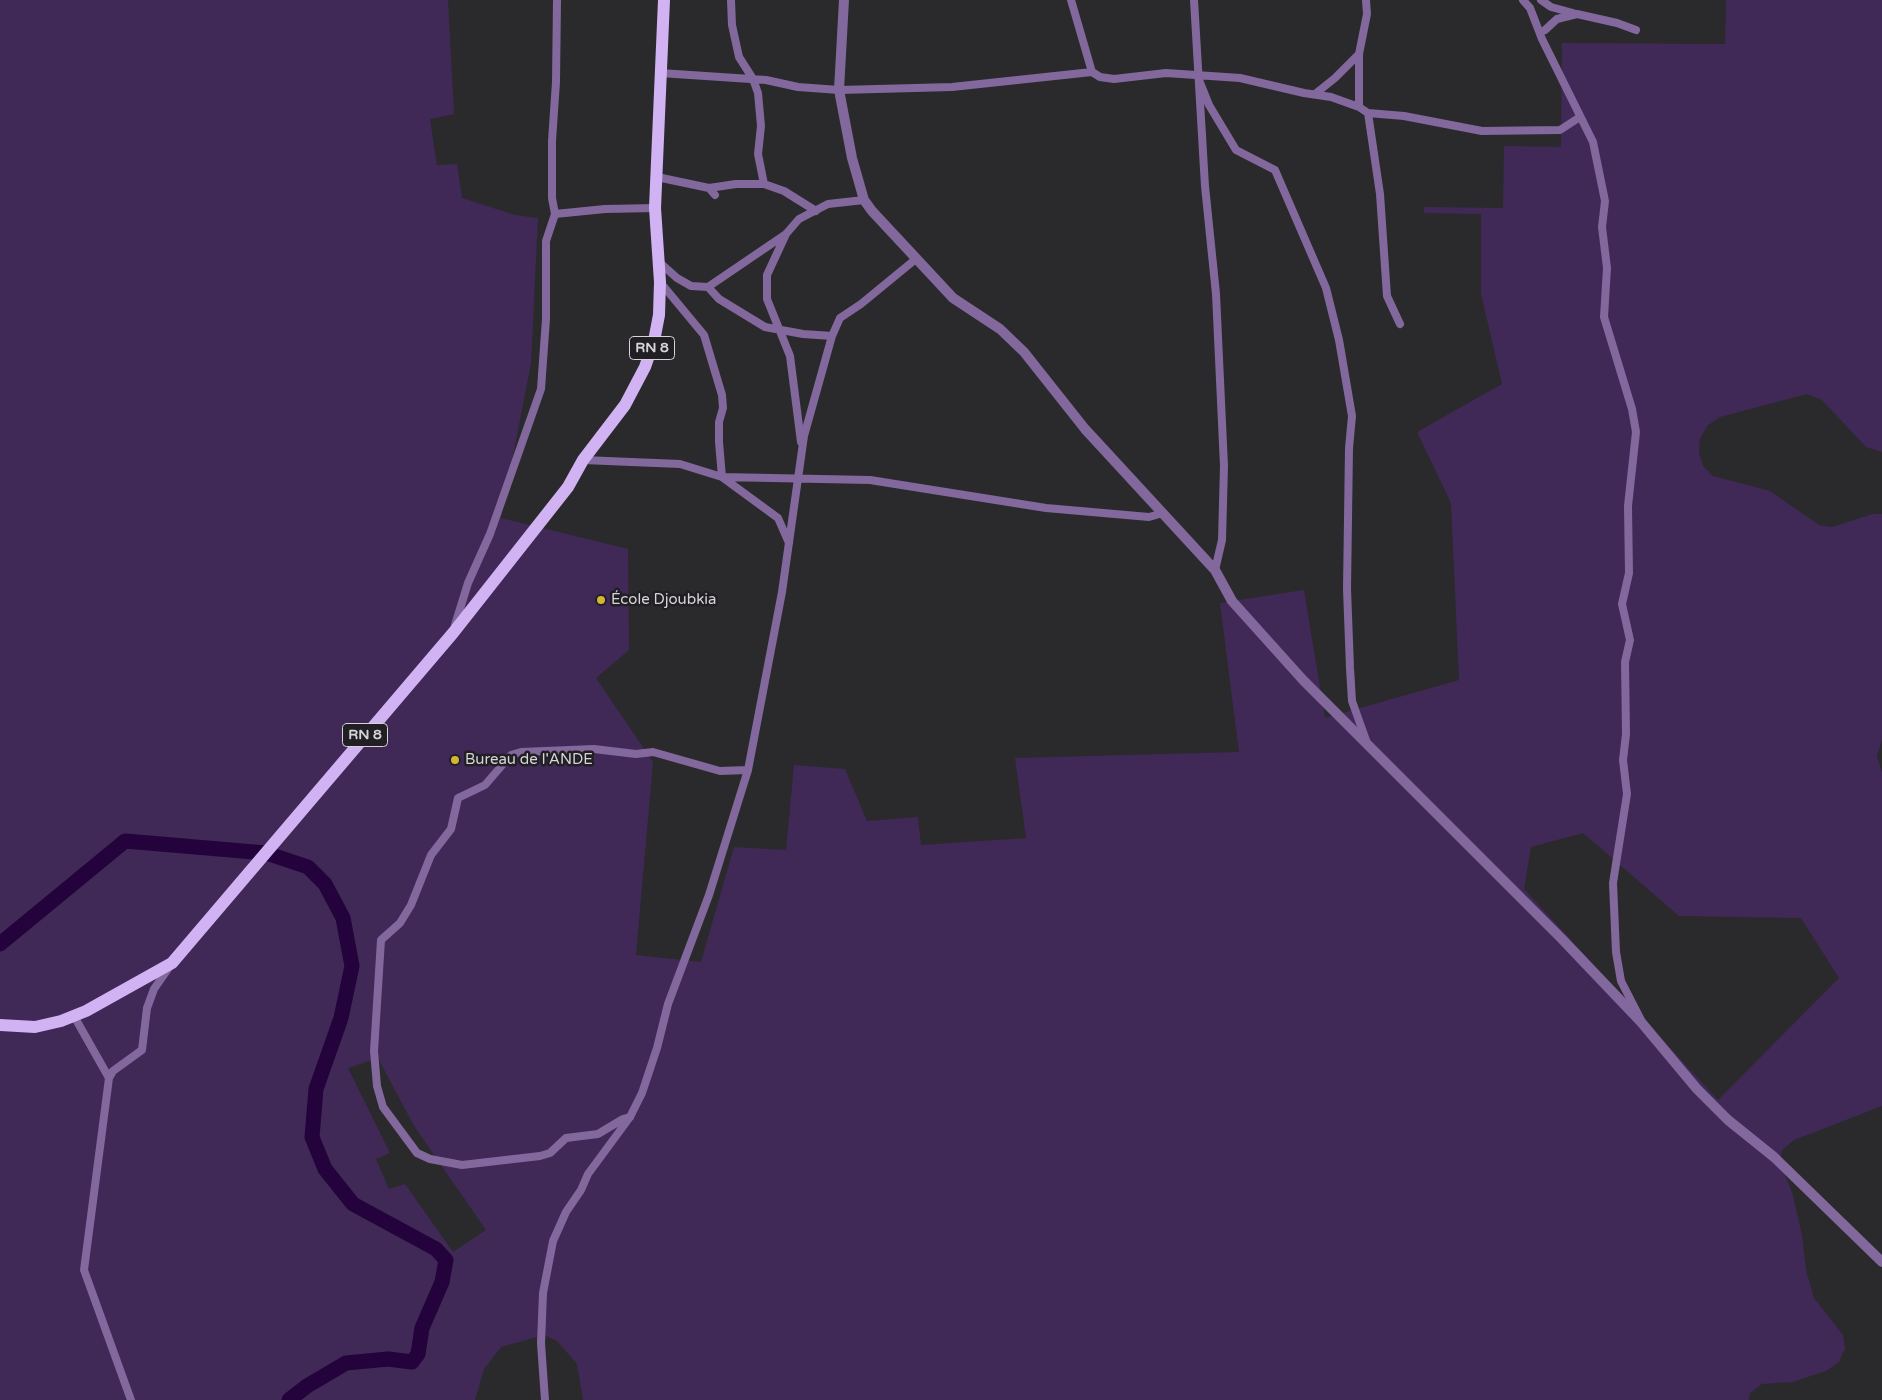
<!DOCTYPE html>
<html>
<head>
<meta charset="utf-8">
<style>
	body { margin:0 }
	canvas { display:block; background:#2a292c }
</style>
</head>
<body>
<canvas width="1882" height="1400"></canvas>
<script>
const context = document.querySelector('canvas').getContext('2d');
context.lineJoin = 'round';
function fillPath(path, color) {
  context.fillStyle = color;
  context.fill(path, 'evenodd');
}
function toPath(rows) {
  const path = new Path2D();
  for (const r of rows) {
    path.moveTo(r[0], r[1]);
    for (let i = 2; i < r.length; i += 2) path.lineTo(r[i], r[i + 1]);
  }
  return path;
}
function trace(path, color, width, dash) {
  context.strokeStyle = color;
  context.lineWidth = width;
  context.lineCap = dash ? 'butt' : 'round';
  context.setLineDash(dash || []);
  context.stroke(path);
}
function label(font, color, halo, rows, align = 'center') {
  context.font = font + ' "Varela Round",sans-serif';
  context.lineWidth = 5;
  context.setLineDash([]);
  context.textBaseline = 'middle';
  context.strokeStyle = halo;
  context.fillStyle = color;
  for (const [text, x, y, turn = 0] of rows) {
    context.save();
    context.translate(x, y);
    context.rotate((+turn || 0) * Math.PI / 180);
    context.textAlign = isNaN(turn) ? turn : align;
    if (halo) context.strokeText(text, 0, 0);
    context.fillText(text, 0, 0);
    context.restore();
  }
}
fillPath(toPath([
	[0,0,448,0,454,114,430,119,437,165,457,164,462,198,515,215,538,218,531,363,501,518,628,549,629,650,596,678,653,762,636,955,701,962,734,847,786,850,794,765,845,769,867,821,918,817,921,845,1026,838,1015,758,1239,752,1220,603,1304,590,1325,718,1459,680,1451,503,1417,432,1502,384,1481,294,1481,214,1424,213,1424,207,1503,208,1504,146,1561,147,1562,43,1725,44,1726,0,1882,0,1882,452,1866,447,1822,400,1807,394,1720,417,1707,426,1700,439,1699,453,1703,466,1713,476,1770,491,1819,525,1832,527,1873,514,1882,514,1882,739,1877,756,1882,773,1882,1106,1794,1140,1782,1150,1780,1163,1792,1192,1802,1235,1806,1270,1814,1298,1843,1335,1845,1349,1839,1362,1826,1371,1793,1382,1762,1384,1750,1393,1749,1400,583,1400,577,1364,557,1341,544,1335,501,1347,484,1369,475,1400,0,1400],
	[1583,833,1679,916,1801,918,1839,978,1718,1100,1524,889,1531,847],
	[378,1058,414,1126,486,1230,453,1252,405,1184,389,1189,376,1159,390,1153,348,1068]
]), '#402857');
trace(toPath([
	[0,944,125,841,266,853,308,867,325,884,343,918,352,966,341,1018,316,1089,312,1137,325,1169,353,1204,436,1249,446,1260,442,1282,422,1328,418,1354,412,1362,388,1359,346,1363,307,1386,289,1400]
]), '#24023b', 15);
trace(toPath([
	[731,0,732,25,739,57,753,79,758,93,761,126,758,154,764,184,784,191,816,211],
	[1071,0,1092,72,1100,77,1114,79,1166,73,1240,78,1304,93,1331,97,1359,107,1368,113,1404,116,1482,131,1560,130,1580,117],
	[1194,0,1205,186,1216,294,1224,466,1222,540,1215,570],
	[1523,0,1530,8,1542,39,1593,142,1605,201,1602,227,1607,268,1604,317,1632,409,1636,432,1628,506,1629,573,1622,604,1630,640,1625,662,1626,734,1623,760,1627,794,1613,883,1616,952,1621,981,1641,1020],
	[1541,0,1551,7,1573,13],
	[1545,30,1557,19,1577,14,1617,23,1636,30],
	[660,73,766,80,798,87,839,90,952,87,1092,72],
	[1197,75,1209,105,1236,150,1275,170,1326,288,1339,340,1352,416,1349,448,1347,589,1350,668,1352,701,1367,743],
	[1315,94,1335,78,1359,54],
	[1359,107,1359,54,1367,14,1366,0],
	[1368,113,1380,194,1387,296,1400,324],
	[657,177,709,188,715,195],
	[709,188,736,184,764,184],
	[555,214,605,209,655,208],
	[786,234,767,275,767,299,790,356,801,442],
	[659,262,677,278,691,286,708,287,719,299,765,327,803,334,832,336],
	[660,282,704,335,722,395,723,408,719,422,719,442,722,477,778,518,789,543],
	[708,287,786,234,799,219,828,204,864,200],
	[583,460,680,464,722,477,870,480,1046,508,1149,517,1163,513],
	[455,625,468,583,490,534,541,389,546,319,546,241,555,214,552,198,552,141,556,82,557,0],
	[74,1016,109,1078,84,1270,131,1400],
	[109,1078,113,1071,142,1050,147,1008,154,989,170,966],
	[630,1117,623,1119,598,1134,566,1138,550,1153,540,1156,462,1165,430,1159,417,1153,383,1107,377,1086,374,1051,381,940,400,923,411,905,431,855,451,829,458,798,485,785,511,755,521,752,594,749,636,754,653,752,720,771,748,770],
	[545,1400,541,1343,543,1293,553,1241,566,1212,581,1190,588,1174,630,1117,642,1093,657,1048,668,1004,709,895,748,770,782,592,804,436,832,336,840,318,861,304,917,258]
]), '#82689d', 8);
trace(toPath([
	[844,0,839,90,852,158,864,200,872,211,953,298,1000,329,1024,352,1085,429,1215,570,1232,601,1303,680,1561,938,1641,1022,1697,1089,1728,1120,1774,1157,1882,1262]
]), '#82689d', 10);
trace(toPath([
	[0,1025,35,1027,61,1021,86,1011,172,963,453,633,568,487,583,460,625,405,645,367,654,341,659,315,660,282,655,208,664,0]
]), '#d1b2f3', 12);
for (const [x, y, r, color] of [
	[601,600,5,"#d3b635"],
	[455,760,5,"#d3b635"]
]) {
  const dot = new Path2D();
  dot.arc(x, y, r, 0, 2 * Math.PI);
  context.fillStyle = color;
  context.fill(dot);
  trace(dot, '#211f23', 2);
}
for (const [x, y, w] of [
	[652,348,45],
	[365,735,45]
]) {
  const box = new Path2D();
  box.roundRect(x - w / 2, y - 11.5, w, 23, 4);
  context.fillStyle = '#211f23';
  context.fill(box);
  trace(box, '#d5d4d7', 1);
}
label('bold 14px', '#d5d4d7', null, [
	["RN 8",652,348],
	["RN 8",365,735]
]);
label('15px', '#d5d4d7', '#211f23', [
	["École Djoubkia",611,600],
	["Bureau de l'ANDE",465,760]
], 'left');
</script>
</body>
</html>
